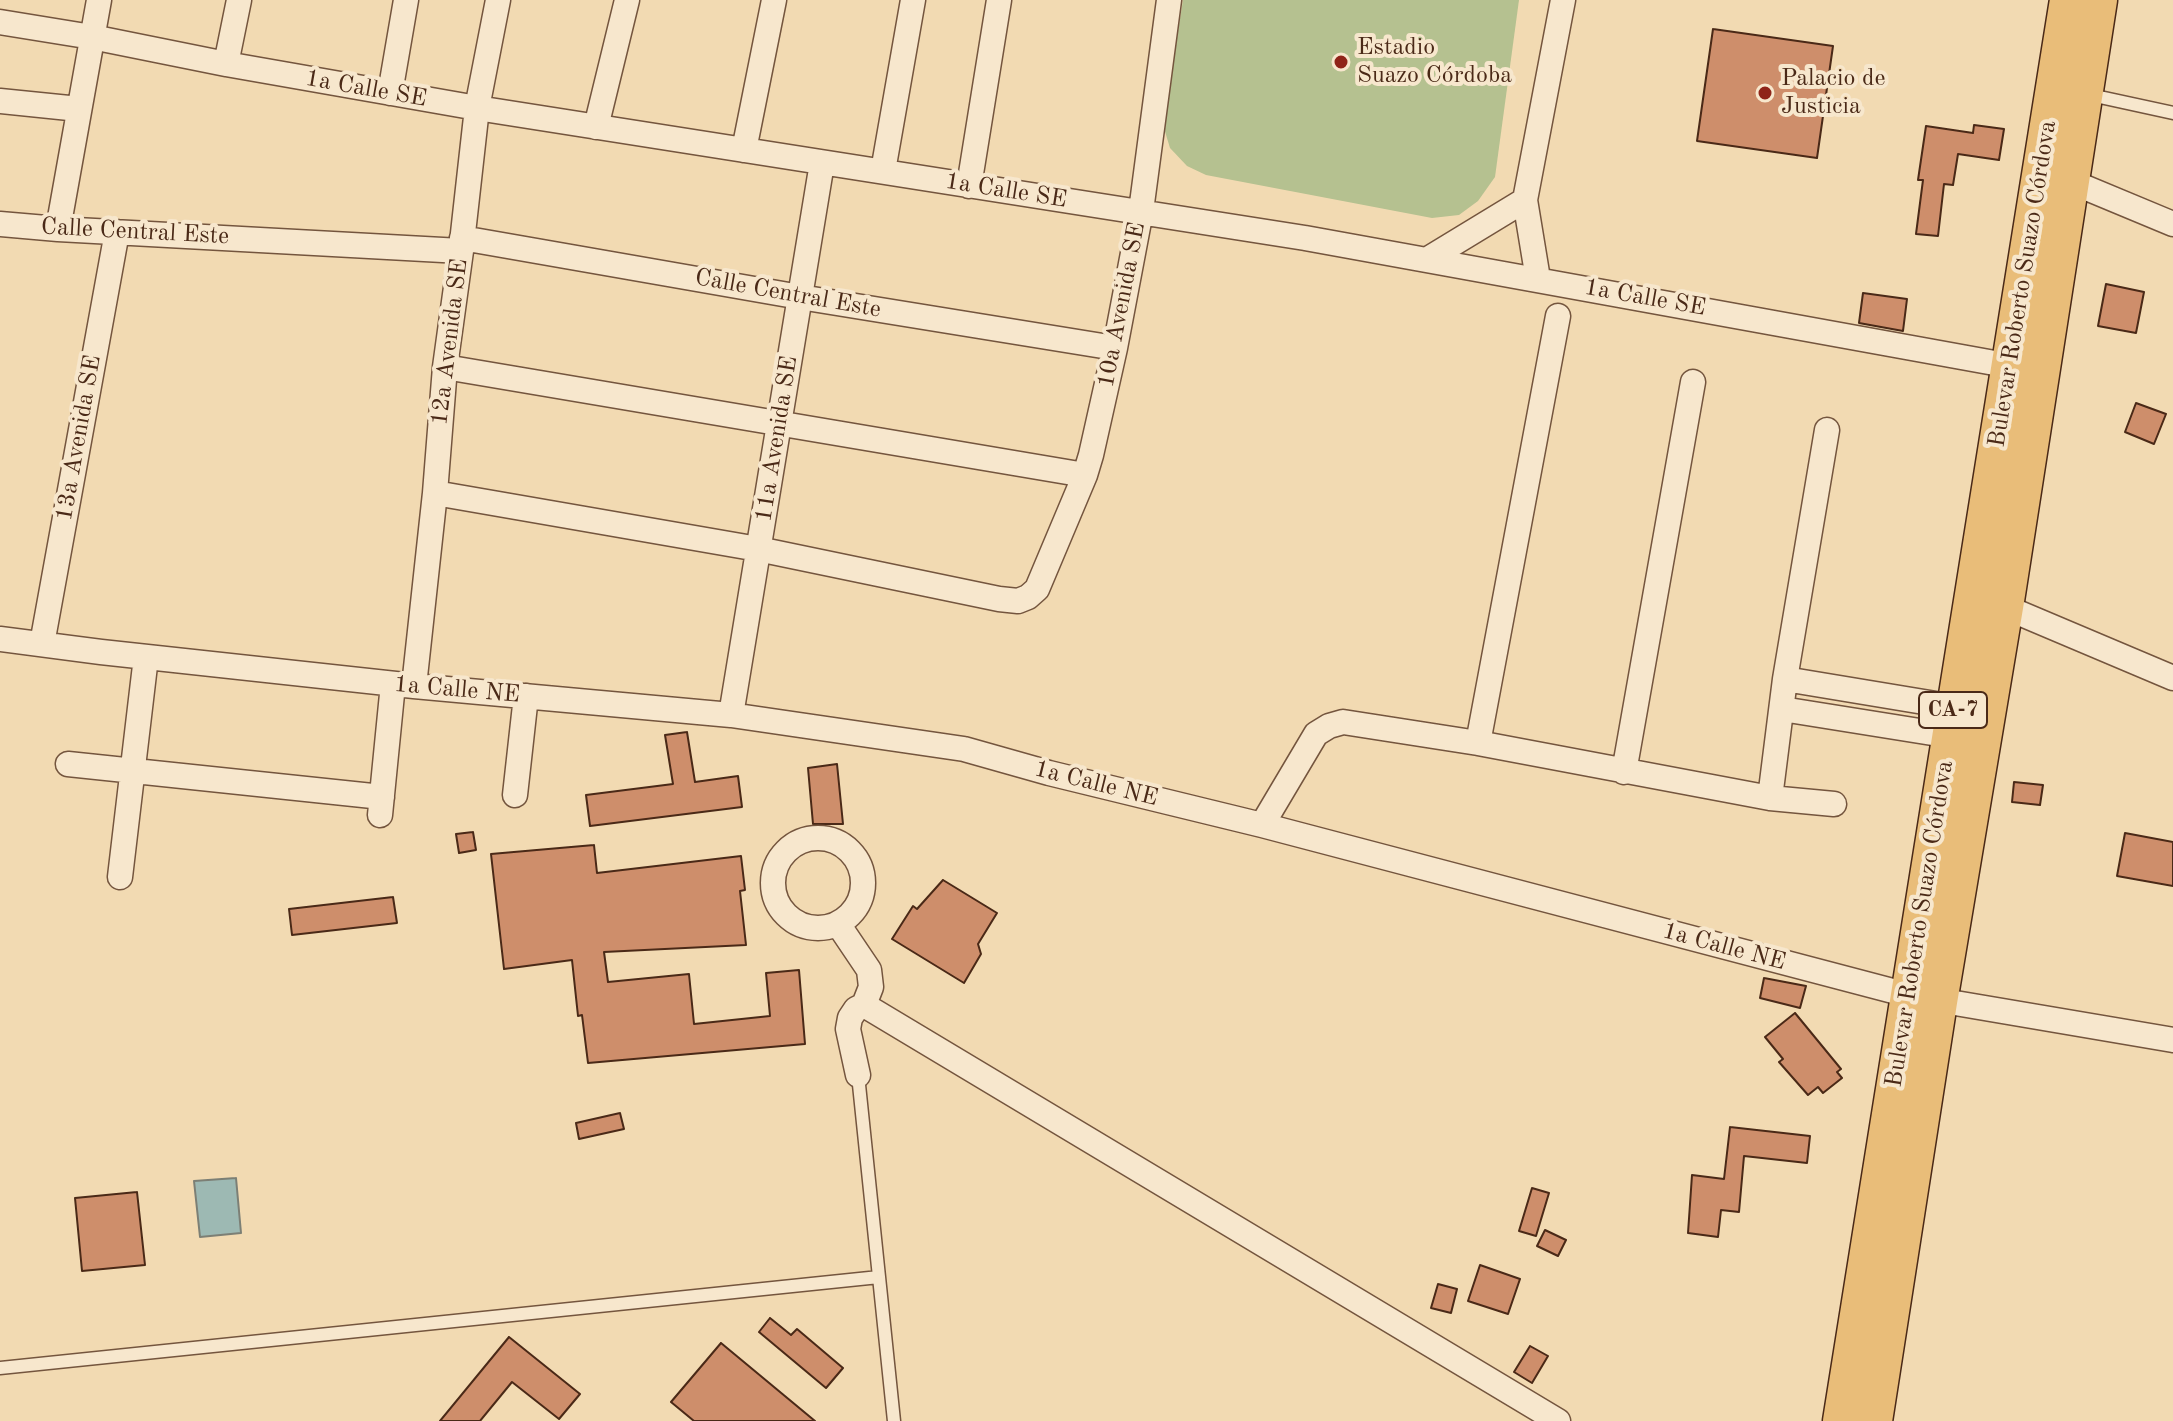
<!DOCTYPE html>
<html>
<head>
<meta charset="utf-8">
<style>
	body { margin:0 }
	canvas { display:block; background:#f2dab2 }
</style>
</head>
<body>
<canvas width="2173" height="1421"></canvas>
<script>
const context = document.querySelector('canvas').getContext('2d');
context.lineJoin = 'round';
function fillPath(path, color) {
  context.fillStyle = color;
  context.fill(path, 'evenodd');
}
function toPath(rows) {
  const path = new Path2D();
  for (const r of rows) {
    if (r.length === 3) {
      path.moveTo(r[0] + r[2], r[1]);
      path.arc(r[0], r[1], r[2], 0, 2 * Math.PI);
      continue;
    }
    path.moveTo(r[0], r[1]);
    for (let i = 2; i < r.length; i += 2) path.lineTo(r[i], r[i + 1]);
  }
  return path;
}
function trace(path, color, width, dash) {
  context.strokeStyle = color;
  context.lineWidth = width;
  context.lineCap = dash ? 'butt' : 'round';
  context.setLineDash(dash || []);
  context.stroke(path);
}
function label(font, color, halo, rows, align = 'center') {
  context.font = font + ' "Old Standard TT",serif';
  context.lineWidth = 8;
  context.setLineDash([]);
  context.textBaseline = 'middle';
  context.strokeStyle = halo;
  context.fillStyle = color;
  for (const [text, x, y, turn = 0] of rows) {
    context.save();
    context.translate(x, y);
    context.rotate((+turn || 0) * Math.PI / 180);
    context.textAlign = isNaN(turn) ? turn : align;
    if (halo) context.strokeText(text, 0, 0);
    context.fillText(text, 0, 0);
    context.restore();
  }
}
fillPath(toPath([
	[1183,0,1519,0,1495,177,1478,201,1459,215,1432,218,1206,175,1187,166,1170,148,1163,125]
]), '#b5c190');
const water = toPath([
	[236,1178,241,1233,200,1237,194,1181,236,1178]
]);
fillPath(water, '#9db9b3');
trace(water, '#7c7f75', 2);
const building = toPath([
	[1713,29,1833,46,1817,158,1697,141,1713,29],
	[1974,125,2004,129,1999,160,1958,154,1953,185,1944,184,1938,236,1916,234,1923,180,1918,180,1926,126,1973,133,1974,125],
	[2106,284,2144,292,2136,333,2098,326,2106,284],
	[1863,293,1907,299,1903,331,1859,323,1863,293],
	[2136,403,2166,414,2154,444,2125,432,2136,403],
	[687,732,695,782,738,776,742,807,590,826,586,795,673,784,665,735,687,732],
	[837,764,843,824,813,824,808,768,837,764],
	[2014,782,2043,785,2040,805,2012,802,2014,782],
	[473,832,476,850,459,853,456,834,473,832],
	[2125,833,2173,842,2173,886,2117,876,2125,833],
	[594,845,597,873,741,856,745,890,740,891,746,945,604,952,608,982,689,974,694,1024,770,1016,766,973,799,970,805,1044,588,1063,582,1015,578,1016,572,960,504,969,491,854,594,845],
	[943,880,997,913,978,944,981,954,964,983,892,939,913,906,917,909,943,880],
	[393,897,397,923,292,935,289,909,393,897],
	[1764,978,1806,986,1800,1008,1760,998,1764,978],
	[1795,1013,1841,1069,1837,1072,1842,1078,1823,1093,1818,1087,1808,1095,1779,1062,1783,1059,1765,1037,1795,1013],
	[620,1113,624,1129,579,1139,576,1123,620,1113],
	[1730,1127,1810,1136,1807,1163,1744,1156,1739,1212,1721,1210,1718,1237,1688,1233,1692,1175,1724,1179,1730,1127],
	[1532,1188,1549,1193,1536,1236,1519,1231,1532,1188],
	[137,1192,145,1265,82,1271,75,1198,137,1192],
	[1545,1230,1566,1240,1558,1256,1537,1246,1545,1230],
	[1480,1265,1520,1279,1508,1314,1468,1301,1480,1265],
	[1438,1284,1457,1289,1451,1313,1431,1308,1438,1284],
	[770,1318,791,1335,797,1329,843,1368,826,1388,759,1332,770,1318],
	[509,1337,580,1394,559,1419,512,1382,480,1421,440,1421,509,1337],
	[721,1343,815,1421,694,1421,671,1402,721,1343],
	[1530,1346,1548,1356,1532,1383,1514,1372,1530,1346]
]);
fillPath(building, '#ce8e6b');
trace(building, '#4a2917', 2);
const lane = toPath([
	[2086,94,2173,113],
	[858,1075,894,1421],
	[0,1368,879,1277]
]);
const street = toPath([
	[0,22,92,37,226,64,477,108,1305,238,2011,366],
	[226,64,239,0],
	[390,93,406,0],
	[0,101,79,109],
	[596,127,627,0],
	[744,150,774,0],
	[883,171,913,0],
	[2072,182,2173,224],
	[969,186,999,0],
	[0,224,58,229,461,251],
	[58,229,99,0],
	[462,238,800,297,1115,348],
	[1428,259,1525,200],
	[1538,279,1525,200,1563,0],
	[445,367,1085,475],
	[435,493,758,549,999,599,1018,601,1028,597,1037,589,1085,475,1091,455,1115,348,1141,211,1169,0],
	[2005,607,2173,678],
	[0,639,101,652,414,686,731,715,964,749,1049,773,1262,825,1908,995,2173,1040],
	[42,644,117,232],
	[1785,679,1954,707],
	[414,686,435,493,445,367,461,251,477,108,498,0],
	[1782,709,1951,736],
	[731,715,822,163],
	[1478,743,1558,316],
	[68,764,382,797],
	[1624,772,1693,382],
	[515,795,526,696],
	[1770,798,1785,679,1827,430],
	[380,815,393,684],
	[1262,825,1316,734,1329,726,1343,722,1478,743,1770,798,1834,804],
	[818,883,45],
	[120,877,146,657],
	[838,924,869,970,871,987,864,1005,856,1009,850,1018,848,1029,858,1075],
	[864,1005,1558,1421]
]);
const primary = toPath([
	[1841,1421,2068,0],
	[1874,1421,1939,1002,2005,607,2099,0]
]);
trace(lane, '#74553e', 15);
trace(street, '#74553e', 27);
trace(primary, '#4a2917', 39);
trace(lane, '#f7e7cd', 12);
trace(street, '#f7e7cd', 24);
trace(primary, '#e9bd79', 36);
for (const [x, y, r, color] of [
	[1341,62,8,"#8f2418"],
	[1765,93,8,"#8f2418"]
]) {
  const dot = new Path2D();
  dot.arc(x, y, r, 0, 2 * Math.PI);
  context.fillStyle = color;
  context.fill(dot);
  trace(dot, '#f7e7cd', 3);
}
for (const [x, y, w] of [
	[1953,710,68]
]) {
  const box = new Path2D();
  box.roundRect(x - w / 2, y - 18, w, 36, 6);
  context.fillStyle = '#f7e7cd';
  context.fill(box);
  trace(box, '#4a2917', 2);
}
label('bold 22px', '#4a2917', null, [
	["CA-7",1953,710]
]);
label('24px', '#4a2917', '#f7e7cd', [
	["Estadio",1357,48],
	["Suazo Córdoba",1357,76],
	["Palacio de",1781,79],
	["Justicia",1781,107]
], 'left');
label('24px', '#4a2917', '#f7e7cd', [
	["1a Calle SE",366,89,10],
	["1a Calle SE",1006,191,9],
	["Calle Central Este",135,232,3],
	["Bulevar Roberto Suazo Córdova",2023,284,-81],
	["Calle Central Este",788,294,10],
	["1a Calle SE",1645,298,10],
	["10a Avenida SE",1122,305,-79],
	["12a Avenida SE",450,342,-83],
	["13a Avenida SE",79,438,-80],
	["11a Avenida SE",777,439,-81],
	["1a Calle NE",457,690,5],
	["1a Calle NE",1096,784,14],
	["Bulevar Roberto Suazo Córdova",1920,924,-81],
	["1a Calle NE",1724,947,15]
]);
</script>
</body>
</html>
